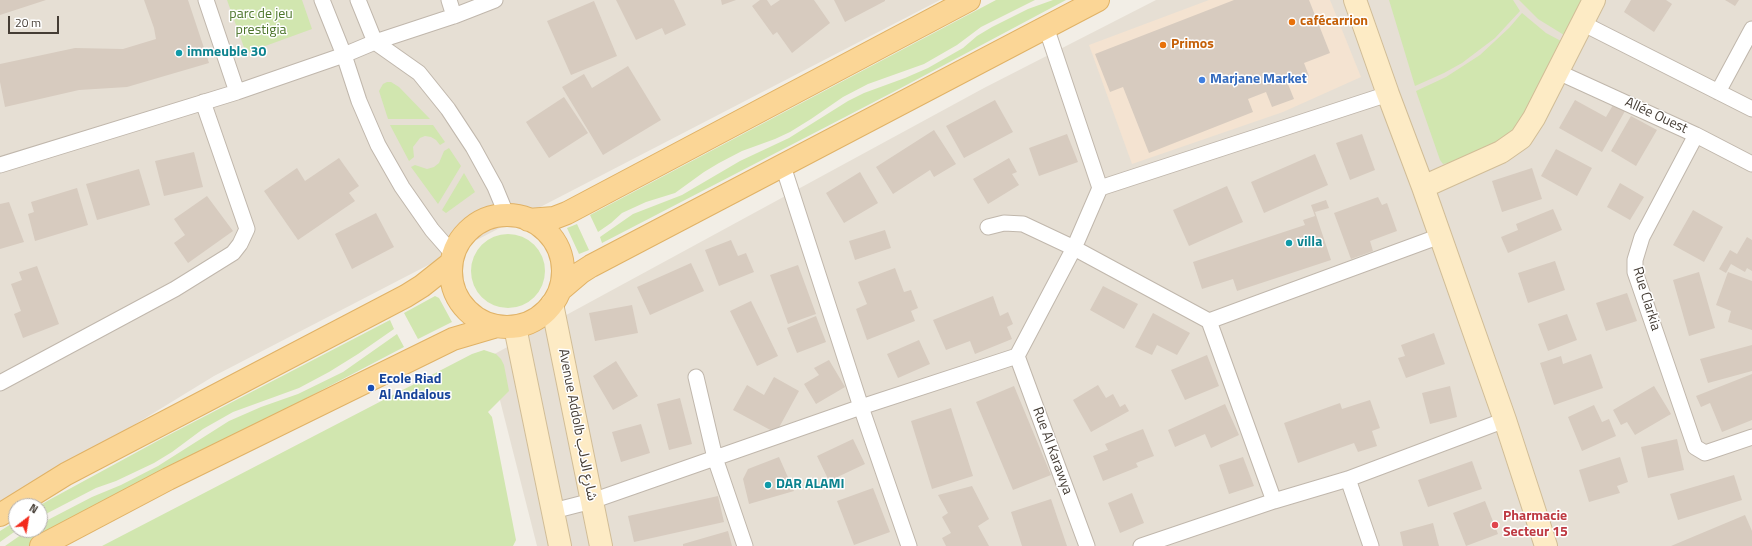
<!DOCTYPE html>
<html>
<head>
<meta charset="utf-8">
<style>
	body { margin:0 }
	#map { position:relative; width:1752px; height:546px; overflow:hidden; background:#f2eee6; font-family:"Titillium Web",sans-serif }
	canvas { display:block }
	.north { position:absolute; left:8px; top:498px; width:40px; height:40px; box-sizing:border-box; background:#fff; border:1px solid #b5b1ae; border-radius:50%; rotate:31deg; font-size:11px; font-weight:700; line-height:16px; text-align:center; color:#453d35 }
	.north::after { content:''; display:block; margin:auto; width:14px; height:18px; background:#f32b1c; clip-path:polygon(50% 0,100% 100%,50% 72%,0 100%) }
	.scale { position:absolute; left:8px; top:16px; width:51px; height:18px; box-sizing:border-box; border:2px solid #453d35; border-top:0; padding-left:5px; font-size:12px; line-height:14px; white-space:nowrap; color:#453d35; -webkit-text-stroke:3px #fff; paint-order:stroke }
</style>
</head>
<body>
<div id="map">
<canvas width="1752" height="546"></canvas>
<div class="north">N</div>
<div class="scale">20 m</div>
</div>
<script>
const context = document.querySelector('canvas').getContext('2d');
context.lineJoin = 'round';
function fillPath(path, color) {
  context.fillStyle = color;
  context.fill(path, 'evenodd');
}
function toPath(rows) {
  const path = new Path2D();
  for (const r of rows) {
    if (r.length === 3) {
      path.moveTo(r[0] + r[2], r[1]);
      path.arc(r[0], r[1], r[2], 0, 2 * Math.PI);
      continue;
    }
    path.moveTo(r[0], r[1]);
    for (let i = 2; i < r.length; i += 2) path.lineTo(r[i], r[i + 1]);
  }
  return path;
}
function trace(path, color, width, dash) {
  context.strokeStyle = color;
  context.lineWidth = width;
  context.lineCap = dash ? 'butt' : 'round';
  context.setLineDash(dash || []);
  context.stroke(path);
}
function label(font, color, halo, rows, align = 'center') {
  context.font = font + ' "Titillium Web","Noto Sans Arabic",sans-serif';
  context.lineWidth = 3;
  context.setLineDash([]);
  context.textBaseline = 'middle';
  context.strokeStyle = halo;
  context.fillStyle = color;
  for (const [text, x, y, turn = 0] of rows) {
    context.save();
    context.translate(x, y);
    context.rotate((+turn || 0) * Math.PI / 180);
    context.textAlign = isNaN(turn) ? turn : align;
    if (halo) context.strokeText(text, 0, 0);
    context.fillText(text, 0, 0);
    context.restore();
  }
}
fillPath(toPath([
	[0,0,940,0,214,376,0,507],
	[1156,0,1752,0,1752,546,537,546,489,357,984,88]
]), '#e6dfd4');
fillPath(toPath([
	[1209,0,1330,0,1361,77,1283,112,1132,164,1089,45]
]), '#f4e3d1');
fillPath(toPath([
	[227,0,302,0,312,29,246,53],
	[996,0,1035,0,981,27,957,45,924,64,868,84,843,97,811,119,790,132,775,139,742,151,719,163,704,172,675,193,646,202,622,213,611,223,598,232,590,215],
	[1053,0,1066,0,899,89,602,243,600,237,633,214,682,195,740,161,789,138,848,101,864,93,905,78,928,68,963,48,977,36,992,27,1028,9],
	[1389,0,1513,0,1520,11,1495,38,1462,63,1444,73,1415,86],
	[1519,0,1582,0,1564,35,1538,19],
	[1522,13,1546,33,1561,41,1518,125,1504,139,1449,163,1443,164,1440,160,1416,91,1446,77,1480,55,1509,28],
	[387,82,391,82,399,87,430,119,388,119,379,91,383,84],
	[390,125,433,125,445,142,440,145,436,140,431,137,425,136,420,138,413,147,414,157,409,161],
	[449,148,461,166,438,204,411,167,415,165,427,169,434,167,439,163,444,151],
	[464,173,475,192,446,213,442,210],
	[577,224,589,250,579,254,567,228],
	[508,271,37],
	[435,296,439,298,452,322,418,339,404,313],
	[390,320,394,329,358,354,329,372,299,388,233,412,203,429,172,452,154,463,116,481,96,488,40,517,39,506,49,500,161,439],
	[397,334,404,347,64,525,29,546,5,546,28,530,40,530,40,524,92,497,121,485,158,466,229,421,261,407,298,394,343,372],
	[484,350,496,354,501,359,504,365,509,391,488,412,492,417,516,540,513,546,102,546,472,354],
	[16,521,17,530,0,542,0,531]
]), '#d1e6af');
fillPath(toPath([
	[0,0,46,0,0,15],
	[144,0,188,0,209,63,127,87,79,90,5,107,0,82,0,64,75,48,123,49,156,39,154,28],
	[616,0,674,0,686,25,665,35,662,28,636,40],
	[721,0,736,0,722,5],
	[760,0,767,0,771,6,780,0,814,0,830,23,792,53,777,32,773,35,752,6],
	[834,0,885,0,885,1,845,22],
	[1234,0,1309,0,1330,53,1304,63,1309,76,1288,84,1294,99,1272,107,1266,92,1248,99,1253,112,1149,153,1123,87,1110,92,1095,54],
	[1631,0,1666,0,1672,4,1654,32,1624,12],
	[1725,0,1739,0,1735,6],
	[594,1,617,56,571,75,547,21],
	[628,66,661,120,603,155,562,87,584,74,592,88],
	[564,97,588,133,549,158,526,122],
	[995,100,1013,132,964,158,946,126],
	[1575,100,1606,117,1613,105,1625,111,1602,152,1559,128],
	[1631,116,1657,130,1636,166,1611,151],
	[934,130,956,164,934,177,930,170,893,194,876,167],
	[1067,134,1078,162,1039,176,1029,148],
	[1362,134,1375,170,1350,180,1336,143],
	[1556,149,1592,168,1577,196,1541,176],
	[194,152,203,187,164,196,155,161],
	[1315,154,1328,185,1264,213,1251,182],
	[339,158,359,186,349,193,355,201,298,240,264,191,297,168,305,181],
	[1009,158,1017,172,1012,174,1019,185,988,204,973,179],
	[1532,168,1542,199,1502,212,1492,181],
	[139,169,150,205,97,220,86,184],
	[860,172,878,203,844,223,826,193],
	[1620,183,1644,197,1630,220,1607,207],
	[1227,186,1243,222,1189,246,1173,210],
	[77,188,88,225,35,241,28,214,34,212,31,202],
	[207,196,233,231,188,263,174,243,185,235,174,219],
	[1378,197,1382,205,1387,203,1397,231,1370,241,1373,251,1351,259,1334,213],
	[1326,200,1329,208,1315,212,1331,260,1237,291,1233,279,1202,289,1193,262,1305,225,1303,220,1315,216,1311,205],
	[9,202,24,242,0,249,0,204],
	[1553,209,1562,230,1508,253,1501,237,1518,230,1516,224],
	[1693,210,1723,227,1704,262,1673,245],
	[376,213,394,247,352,269,335,234],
	[885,230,891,248,855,260,849,241],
	[1747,237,1752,240,1752,271,1747,268,1745,272,1731,264,1726,273,1719,269,1730,250,1737,254],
	[731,240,738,256,746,253,754,272,719,286,705,250],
	[1555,261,1565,290,1528,303,1518,273],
	[691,263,704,291,650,315,637,287],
	[798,265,816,314,788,324,770,275],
	[37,266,59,324,23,338,14,314,21,311,11,284,22,280,19,272],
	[895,268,904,292,911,290,918,308,911,311,915,321,867,340,856,309,867,304,858,282],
	[1699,272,1715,328,1689,336,1673,280],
	[1728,272,1752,281,1752,330,1728,322,1731,311,1716,305],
	[1103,286,1138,304,1124,329,1090,310],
	[1627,293,1637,321,1606,331,1596,303],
	[993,296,1000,316,1008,312,1013,324,1007,327,1012,339,975,354,970,341,946,350,933,320],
	[751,301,778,356,757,366,730,311],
	[632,305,638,333,595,341,589,313],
	[1153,313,1190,333,1177,355,1157,345,1152,355,1135,347],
	[1567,314,1577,340,1548,351,1538,324],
	[816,316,826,342,797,353,787,328],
	[1434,333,1445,364,1406,378,1398,358,1405,356,1401,345],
	[919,340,930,364,898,378,887,354],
	[1752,345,1752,371,1708,383,1700,359],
	[1591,354,1603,388,1554,405,1540,363,1561,356,1563,364],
	[1207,355,1219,386,1185,400,1171,370],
	[829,360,845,387,816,404,804,384,819,375,814,368],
	[616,361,638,396,613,410,593,376],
	[1752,374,1752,420,1722,432,1710,403,1701,407,1696,396],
	[774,377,799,391,776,433,733,410,747,385,764,395],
	[1098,385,1106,398,1113,394,1120,407,1125,404,1129,411,1091,432,1073,400],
	[1014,386,1051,475,1013,490,976,402],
	[1450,386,1457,417,1430,424,1422,393],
	[1654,386,1671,414,1635,435,1627,422,1621,425,1613,410],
	[680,398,692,444,669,450,657,404],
	[1370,400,1380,428,1372,431,1377,446,1358,452,1354,443,1298,463,1284,423,1340,403,1342,409],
	[1225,404,1239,435,1211,448,1205,434,1175,447,1168,430],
	[1594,405,1602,422,1609,419,1616,436,1582,451,1568,417],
	[951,408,973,476,932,489,911,421],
	[641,424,650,453,621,462,612,432],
	[1143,429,1154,456,1136,463,1138,467,1103,481,1093,456,1108,450,1105,444],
	[853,439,865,464,829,481,817,456],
	[1677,439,1684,470,1648,478,1641,447],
	[779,457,794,491,749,504,743,479,748,469],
	[1243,457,1254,486,1229,494,1219,465],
	[1620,457,1628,482,1617,486,1620,493,1589,502,1579,470],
	[1472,461,1482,489,1428,507,1418,480],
	[1734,475,1742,500,1678,520,1670,494],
	[972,486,989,519,978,526,989,546,946,546,942,538,951,533,942,517,948,513,938,495],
	[873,488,890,532,854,545,837,501],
	[1132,493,1144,523,1120,533,1108,503],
	[718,496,724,522,634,542,628,516],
	[1051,499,1067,546,1022,546,1011,512],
	[1485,501,1498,534,1466,546,1453,513],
	[1745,515,1752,531,1752,546,1671,546],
	[1433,523,1439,546,1403,546,1400,532],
	[728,531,732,546,683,546,683,544]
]), '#d7cbbf');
const street = toPath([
	[206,0,237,92],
	[322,0,344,55,359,101,378,145,402,187,432,230,453,254],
	[358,0,375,42,419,73,448,109,473,147,495,187,507,216],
	[449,0,454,16],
	[1582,23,1752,109],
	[1558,72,1696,135,1752,164],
	[1718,92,1752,29],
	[1696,135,1642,237,1635,260,1635,272,1695,447,1705,453,1752,437],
	[0,165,237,92,344,55,375,42,454,16,495,0],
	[783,166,861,407,909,546],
	[1100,188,1388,94],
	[988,227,1004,223,1023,224,1074,248,1209,321,1274,501],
	[1209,321,1440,236],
	[1017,356,1087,546],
	[696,377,715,458,745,546],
	[0,383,175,289,233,253,240,244,247,229,203,102],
	[1348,479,1371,546],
	[553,511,592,501,861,407,1017,356,1074,248,1100,188,1046,27],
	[1141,546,1274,501,1348,479,1505,420]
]);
const secondary = toPath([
	[1355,0,1388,94,1423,187,1505,420,1546,546],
	[1423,187,1501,152,1521,138,1534,118,1594,0],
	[552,304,601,546],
	[515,327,560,546]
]);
const primary = toPath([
	[507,271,56],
	[528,220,554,218,567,213,969,0],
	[560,290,580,273,591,266,1098,0],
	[0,515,66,474,406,296,422,286,451,263],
	[41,546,168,479,453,339,497,326]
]);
trace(street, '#c0b7ac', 17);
trace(secondary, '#d1bd97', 24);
trace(primary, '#e0b266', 24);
trace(street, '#fff', 15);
trace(secondary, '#fdebc5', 22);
trace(primary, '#fbd696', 22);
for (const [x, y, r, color] of [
	[1292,22,4,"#e8710a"],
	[1163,45,4,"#e8710a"],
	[179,53,4,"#0f9aa8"],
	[1202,80,4,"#3f7fe0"],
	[1289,243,4,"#0f9aa8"],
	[371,388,4,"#1a4fb4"],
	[768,485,4,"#0f9aa8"],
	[1495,525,4,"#e0444e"]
]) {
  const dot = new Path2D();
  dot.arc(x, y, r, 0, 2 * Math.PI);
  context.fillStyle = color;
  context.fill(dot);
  trace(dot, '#fff', 1.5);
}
label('14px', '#4c752a', '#fff', [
	["parc de jeu",261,15],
	["prestigia",261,31]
]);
label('bold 14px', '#c56008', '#fff', [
	["cafécarrion",1300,22],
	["Primos",1171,45]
], 'left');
label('bold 14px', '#0d838f', '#fff', [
	["immeuble 30",187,53],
	["villa",1297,243],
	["DAR ALAMI",776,485]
], 'left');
label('bold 14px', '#366cbe', '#fff', [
	["Marjane Market",1210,80]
], 'left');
label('14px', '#453d35', '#fff', [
	["Allée Ouest",1656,116,25],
	["Rue Clarkia",1646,299,73],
	["Avenue Addolb شارع الدلب",577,425,79],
	["Rue Al Karawya",1052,451,70]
]);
label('bold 14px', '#164399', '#fff', [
	["Ecole Riad",379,380],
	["Al Andalous",379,396]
], 'left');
label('bold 14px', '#be3a42', '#fff', [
	["Pharmacie",1503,517],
	["Secteur 15",1503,533]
], 'left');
</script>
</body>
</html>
